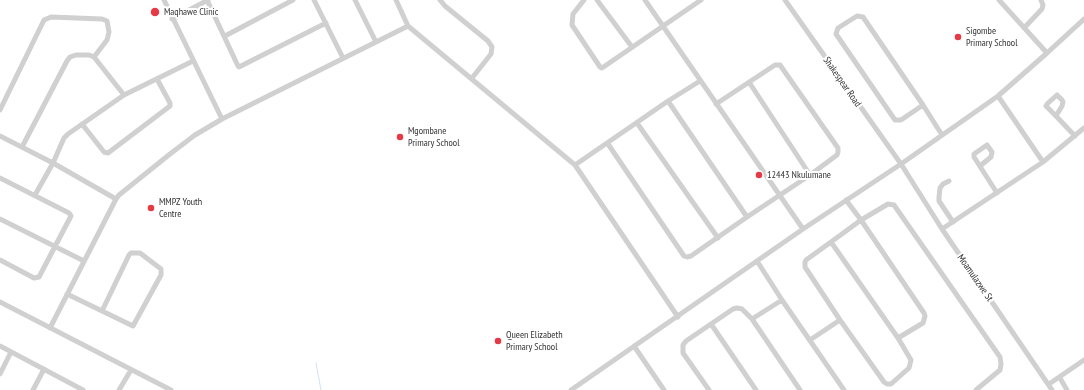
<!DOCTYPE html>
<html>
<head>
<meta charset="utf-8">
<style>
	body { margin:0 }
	canvas { display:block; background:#fff }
</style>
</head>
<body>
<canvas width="1084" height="390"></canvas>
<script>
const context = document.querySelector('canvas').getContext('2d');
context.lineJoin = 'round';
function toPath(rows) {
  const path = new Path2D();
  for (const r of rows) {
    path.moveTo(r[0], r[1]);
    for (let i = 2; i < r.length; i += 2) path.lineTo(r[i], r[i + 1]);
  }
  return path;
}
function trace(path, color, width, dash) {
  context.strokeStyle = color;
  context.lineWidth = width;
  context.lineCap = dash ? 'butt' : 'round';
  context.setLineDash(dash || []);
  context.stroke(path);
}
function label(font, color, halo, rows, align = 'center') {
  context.font = font + ' "PT Sans Narrow",sans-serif';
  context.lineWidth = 4;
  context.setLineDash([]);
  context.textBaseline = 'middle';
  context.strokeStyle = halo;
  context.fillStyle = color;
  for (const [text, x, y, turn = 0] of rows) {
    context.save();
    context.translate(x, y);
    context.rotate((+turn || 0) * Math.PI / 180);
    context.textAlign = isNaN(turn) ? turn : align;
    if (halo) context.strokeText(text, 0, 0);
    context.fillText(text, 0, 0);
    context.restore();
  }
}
trace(toPath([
	[316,363,321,390]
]), '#cfe2ee', 1);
trace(toPath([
	[164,0,222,119],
	[207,0,238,66,239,67,326,23],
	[314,0,343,58],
	[355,0,376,42],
	[396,0,408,26,575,165,678,317],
	[440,0,445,6,488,41,492,47,491,54,472,78],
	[584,0,573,14,572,25,600,67,602,68,701,0],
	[597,0,632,47],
	[645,0,803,229],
	[785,0,901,164,942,229,1052,390],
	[999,0,1047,53],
	[172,19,208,0],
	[1024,28,1042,9,1043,5,1041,0],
	[225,36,293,0],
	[94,57,124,95],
	[749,82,810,175],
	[998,96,1043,162],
	[668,101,747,217],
	[923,105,901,120,895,120,836,34,838,28,857,16,863,17,923,105,942,135],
	[0,110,44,20,51,17,102,19,107,21,109,32,107,40,94,57,89,55,76,55,70,57,67,61,22,147],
	[1056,116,1062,106,1063,102,1062,100,1057,95,1048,103,1046,106,1056,116,1075,136],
	[637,123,718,238],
	[82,124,104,152,108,153,170,106,170,103,157,79],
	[0,136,53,163,116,199],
	[608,144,684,256,687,257,691,256,747,217,810,175,837,155,838,152,838,148,780,65,775,65,716,104],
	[575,165,668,101,700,81],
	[980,166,991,157,992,152,987,145,974,154,974,157,997,193],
	[0,178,69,213,71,216,39,277,34,278,0,260],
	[949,181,943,184,940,188,939,197,939,201,953,222],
	[35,195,53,163,64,138,68,134,124,95,193,61],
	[846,200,861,220,924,313,925,316,923,323,898,338],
	[0,219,84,261],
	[942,229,1043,162,1084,128],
	[831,242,898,338,911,360,909,368,891,384,887,384,884,382,840,320,805,267,805,262,806,260,831,242,861,220,888,204,894,205,1000,357,1001,364,1000,370,976,390],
	[757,261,782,300,844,390],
	[67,294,133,326,161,275,161,269,140,253,131,253,129,255,102,311],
	[0,302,171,390],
	[752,319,782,300],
	[711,324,756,390],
	[50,328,116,199,119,195,170,154,195,135,222,119,408,26],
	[810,340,840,320],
	[0,346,83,390],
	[634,346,664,390],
	[0,374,11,352],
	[1060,378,1067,390],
	[1049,384,1084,360],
	[33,390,44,369],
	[119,390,131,370],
	[571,390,803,229,901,164,998,96,1047,53,1084,19],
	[709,390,683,353,683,345,686,341,733,309,737,308,742,309,752,319,800,390]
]), '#d0d0d0', 5);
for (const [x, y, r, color] of [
	[155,12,5,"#e63946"],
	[958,37,4,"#e63946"],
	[400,137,4,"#e63946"],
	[759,175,4,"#e63946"],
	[151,208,4,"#e63946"],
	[498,341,4,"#e63946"]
]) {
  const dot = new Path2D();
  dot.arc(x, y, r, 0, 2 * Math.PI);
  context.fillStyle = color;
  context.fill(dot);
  trace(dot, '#fff', 1.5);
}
label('10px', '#333', '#fff', [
	["Maqhawe Clinic",164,12],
	["Sigombe",966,31],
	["Primary School",966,43],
	["Mgombane",408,131],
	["Primary School",408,143],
	["12443 Nkulumane",767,175],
	["MMPZ Youth",159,202],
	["Centre",159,214],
	["Queen Elizabeth",506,335],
	["Primary School",506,347]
], 'left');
label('10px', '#333', '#fff', [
	["Shakespear Road",842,82,55],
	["Moamulazwe St",975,278,55]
]);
</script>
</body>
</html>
